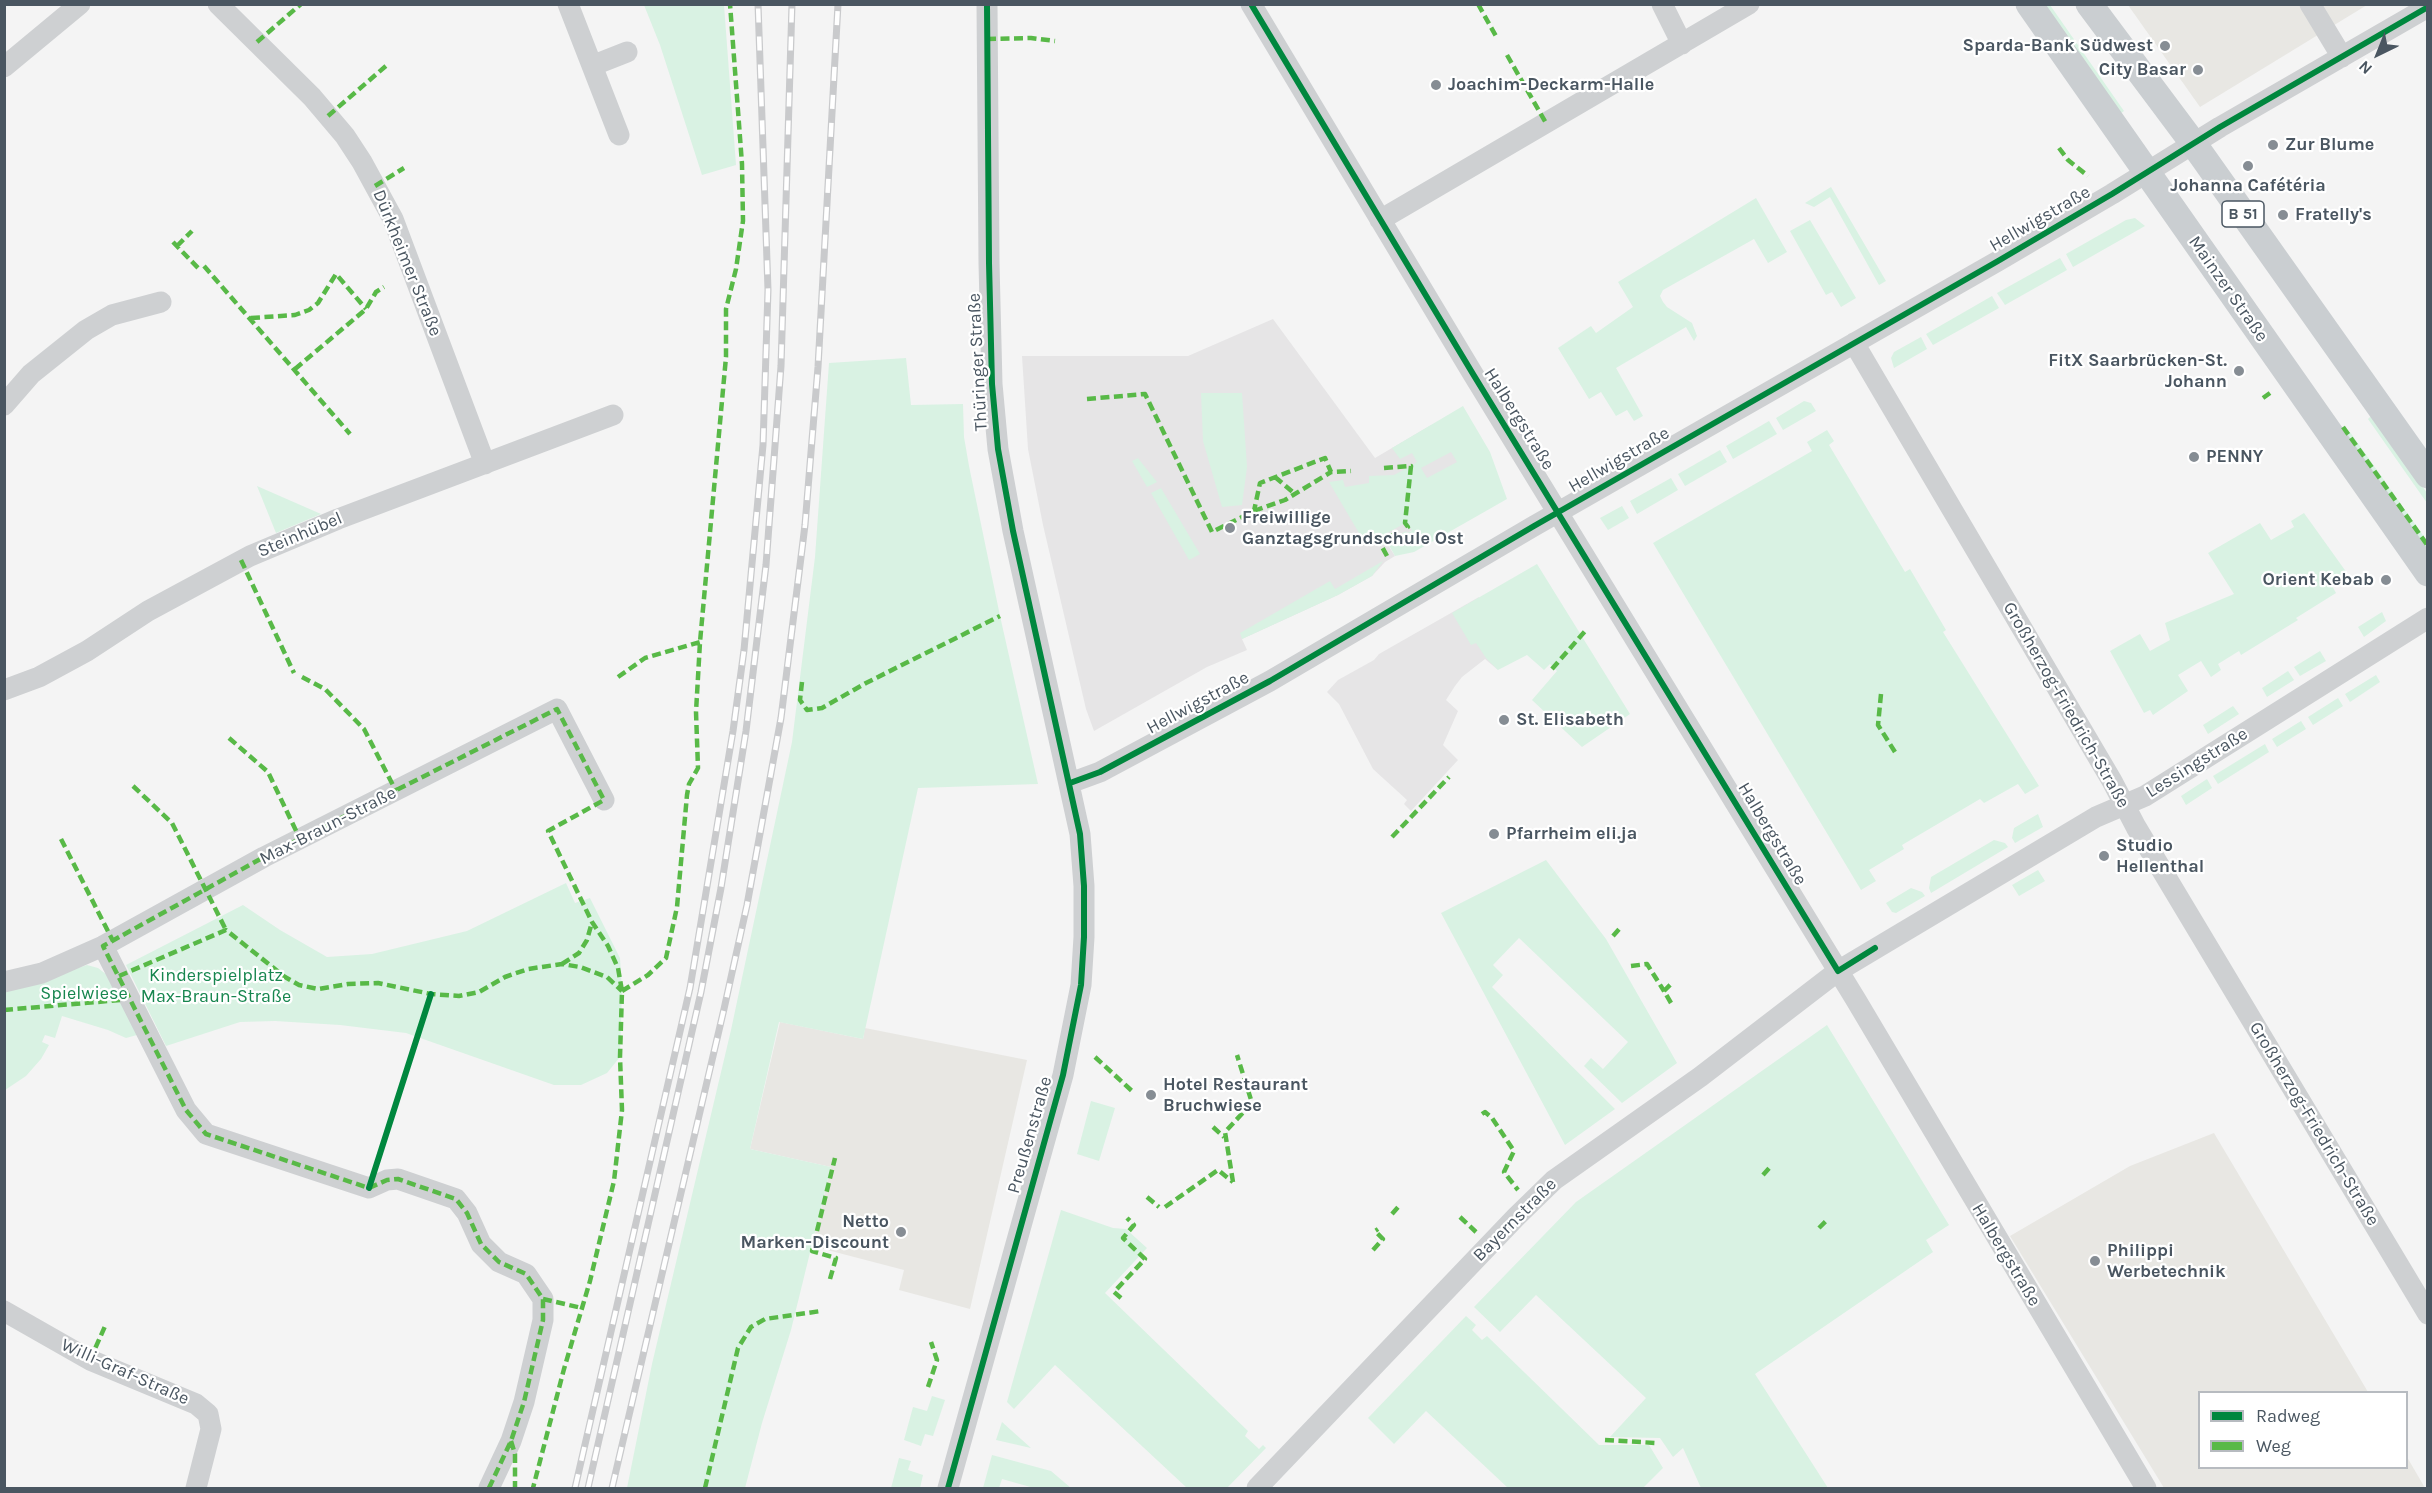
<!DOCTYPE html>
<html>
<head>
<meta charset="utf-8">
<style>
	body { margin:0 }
	#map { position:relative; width:2432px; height:1493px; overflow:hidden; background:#f4f4f4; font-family:Karla,sans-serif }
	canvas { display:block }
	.frame { position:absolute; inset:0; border:6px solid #4a5661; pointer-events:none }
	.legend { position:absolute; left:2198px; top:1391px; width:210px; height:78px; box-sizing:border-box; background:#fff; border:2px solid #b7bbc0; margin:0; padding:8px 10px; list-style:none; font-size:18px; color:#4a5661 }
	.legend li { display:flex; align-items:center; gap:12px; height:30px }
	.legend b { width:30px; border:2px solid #b7bbc0 }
	.north { position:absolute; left:2348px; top:24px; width:60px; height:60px; -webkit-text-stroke:4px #fff; paint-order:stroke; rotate:223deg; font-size:16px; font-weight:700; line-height:24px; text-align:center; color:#4a5661 }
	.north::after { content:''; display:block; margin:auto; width:21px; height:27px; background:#4a5661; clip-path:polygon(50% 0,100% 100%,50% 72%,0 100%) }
</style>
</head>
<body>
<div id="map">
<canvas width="2432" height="1493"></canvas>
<div class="frame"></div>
<ul class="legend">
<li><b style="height:8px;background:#00873e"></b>Radweg</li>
<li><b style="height:8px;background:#58b947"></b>Weg</li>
</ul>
<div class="north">N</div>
</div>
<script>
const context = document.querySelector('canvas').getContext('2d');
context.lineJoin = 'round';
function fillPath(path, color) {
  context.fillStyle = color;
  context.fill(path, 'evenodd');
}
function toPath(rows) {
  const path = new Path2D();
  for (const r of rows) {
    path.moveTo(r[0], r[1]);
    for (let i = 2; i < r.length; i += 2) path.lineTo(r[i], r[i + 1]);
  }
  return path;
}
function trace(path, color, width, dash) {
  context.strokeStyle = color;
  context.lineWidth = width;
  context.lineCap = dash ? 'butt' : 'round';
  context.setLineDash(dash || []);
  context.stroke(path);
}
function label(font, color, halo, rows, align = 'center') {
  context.font = font + ' Karla,sans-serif';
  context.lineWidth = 4.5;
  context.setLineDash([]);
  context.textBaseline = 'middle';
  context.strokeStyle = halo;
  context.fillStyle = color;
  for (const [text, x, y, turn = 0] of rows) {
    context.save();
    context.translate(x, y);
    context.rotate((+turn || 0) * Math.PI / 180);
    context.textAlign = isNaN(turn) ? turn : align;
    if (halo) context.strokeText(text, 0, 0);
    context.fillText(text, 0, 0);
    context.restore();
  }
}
fillPath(toPath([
	[2128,5,2367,5,2200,107],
	[780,1022,863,1039,865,1028,1027,1060,970,1309,899,1290,904,1270,812,1246,831,1167,750,1149],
	[2214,1133,2368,1392,2200,1392,2200,1468,2406,1468,2407,1457,2425,1488,2164,1488,2010,1236,2130,1166]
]), '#e8e7e3');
fillPath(toPath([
	[1273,319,1375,458,1431,425,1487,485,1388,545,1395,556,1385,562,1372,576,1338,595,1242,639,1247,650,1207,667,1094,731,1086,709,1043,525,1028,449,1022,356,1188,356],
	[1479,597,1498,670,1485,659,1462,677,1455,686,1446,700,1458,711,1443,745,1458,760,1411,811,1404,804,1407,800,1373,769,1339,704,1327,692,1338,680,1374,660,1379,654]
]), '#e6e5e6');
fillPath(toPath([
	[644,5,724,5,736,165,702,175,660,45],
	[2041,5,2050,5,2124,111,2118,115],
	[1831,187,1886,281,1879,285,1830,197,1814,207,1805,203],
	[1756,198,1787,252,1768,263,1754,239,1663,290,1660,296,1663,302,1667,307,1692,323,1697,336,1694,341,1686,327,1616,368,1643,416,1634,421,1627,410,1616,416,1601,392,1589,399,1558,348,1591,326,1596,333,1633,307,1618,282],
	[2135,218,2145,226,2073,267,2066,254,2126,220],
	[1810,220,1856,298,1841,307,1832,292,1826,295,1790,231],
	[2060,258,2067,270,2005,305,1997,293],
	[1992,296,1999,308,1933,345,1926,334],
	[1921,337,1927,349,1894,368,1891,358,1894,352],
	[906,358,911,405,963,404,964,437,969,466,1000,616,1038,784,918,788,863,1039,779,1022,750,1149,831,1167,791,1330,762,1423,745,1488,627,1488,652,1364,731,1030,792,742,815,557,829,363],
	[1201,393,1242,393,1247,467,1242,505,1222,507,1203,441],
	[1804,401,1811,403,1816,411,1783,430,1776,418],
	[1463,406,1490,452,1507,499,1414,552,1395,556,1387,542,1406,531,1407,533,1412,531,1407,522,1366,545,1329,482,1343,480,1345,487,1369,483,1369,476,1394,475,1411,466,1417,462,1412,453,1400,459,1392,448],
	[1451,452,1457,462,1427,478,1421,468],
	[2372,415,2427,493,2427,503,2368,419],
	[1769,421,1777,434,1733,459,1726,446],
	[1827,430,1834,441,1829,445,1905,572,1910,569,1946,630,1943,632,2039,786,2025,794,2018,784,1984,803,1980,799,1902,845,1904,849,1869,870,1876,881,1861,890,1653,543,1812,451,1807,442],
	[2350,432,2427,541,2427,555,2344,436],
	[1720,450,1727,462,1685,486,1678,474],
	[1138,458,1141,462,1157,482,1147,487,1132,461],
	[1671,478,1678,490,1637,514,1630,501],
	[257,486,321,514,276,533],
	[1161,488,1200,554,1189,560,1151,493],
	[1622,506,1629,518,1608,530,1600,518],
	[2304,513,2347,573,2331,584,2336,593,2296,618,2298,620,2241,655,2239,651,2218,664,2221,670,2211,677,2201,661,2178,675,2188,691,2153,715,2150,710,2144,713,2110,651,2140,634,2150,651,2170,640,2165,623,2234,594,2208,553,2260,523,2271,540,2294,527,2291,521],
	[1383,561,1372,576,1338,595,1242,639,1240,633,1330,581,1335,589],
	[1537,564,1630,714,1582,747,1532,700,1557,671,1550,664,1544,670,1527,655,1498,670,1486,658,1476,643,1471,645,1452,613],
	[2382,612,2386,621,2364,637,2358,627],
	[2320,651,2326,661,2300,676,2294,667],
	[2288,671,2294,680,2267,697,2262,688],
	[2376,675,2380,682,2350,702,2345,694],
	[2338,698,2343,706,2313,725,2308,717],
	[2233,706,2239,714,2208,734,2203,725],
	[2301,721,2306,729,2277,747,2272,739],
	[2265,744,2269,752,2218,784,2213,776],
	[2207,779,2212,788,2186,805,2181,796],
	[2038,814,2043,827,2015,843,2012,838,2014,828],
	[1994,840,2005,843,2008,847,1931,893,1929,888,1931,877],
	[1546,860,1606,939,1677,1063,1622,1103,1584,1066,1591,1058,1603,1069,1628,1042,1519,938,1493,965,1503,975,1492,987,1615,1109,1565,1145,1441,913],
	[2038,870,2045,881,2019,896,2012,885],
	[566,883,575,903,590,898,620,958,622,991,620,1057,607,1073,581,1085,554,1085,406,1033,340,1025,275,1021,240,1022,166,1046,126,965,243,905,280,930,327,957,372,954,467,931],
	[1911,888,1922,892,1925,896,1896,913,1892,912,1886,903],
	[87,965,98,968,107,975,137,1035,126,1038,108,1030,62,1016,55,1038,45,1035,42,1042,49,1045,41,1059,26,1076,5,1090,5,992],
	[1827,1025,1949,1225,1926,1240,1933,1252,1755,1374,1828,1488,1701,1488,1683,1448,1673,1457,1660,1438,1610,1437,1646,1398,1536,1295,1500,1332,1474,1307,1576,1202],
	[1091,1101,1115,1108,1099,1161,1077,1154],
	[1061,1210,1113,1228,1126,1229,1147,1248,1105,1293,1248,1431,1245,1436,1259,1449,1263,1445,1266,1448,1227,1488,1187,1488,1055,1365,1014,1409,1007,1402],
	[1466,1316,1476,1325,1472,1330,1482,1340,1487,1336,1599,1445,1649,1445,1663,1468,1643,1488,1508,1488,1426,1411,1394,1444,1368,1418],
	[932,1396,945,1400,933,1436,925,1434,921,1446,904,1440,913,1407,927,1411],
	[1002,1422,1031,1448,996,1440],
	[992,1455,1051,1471,1071,1488,1034,1488,1002,1479,999,1488,983,1488],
	[899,1458,911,1461,908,1470,923,1475,920,1488,891,1488]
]), '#d9f2e3');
trace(toPath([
	[218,4,312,97,345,136,362,162,393,219,485,464],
	[568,4,619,135],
	[1251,4,1473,374,1856,1000,2146,1488],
	[1662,4,1682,44],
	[2310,4,2342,57],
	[594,65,627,52],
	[4,67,80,4],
	[1380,220,1749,4],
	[1854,343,2112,781,2136,827,2428,1314],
	[4,405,31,374,86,330,112,315,161,302],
	[4,690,39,677,87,651,148,611,250,556,338,519,613,415],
	[1070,783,1100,772,1270,681,1534,526,1998,261,2112,194,2220,127,2428,7],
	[103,946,186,1110,206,1134,369,1188,387,1180,398,1179,456,1199,467,1213,481,1244,499,1262,526,1274,543,1299,543,1320,524,1402,511,1441,489,1488],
	[4,982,42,973,103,946,264,857,557,709,604,800],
	[4,1311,90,1360,196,1404,208,1414,211,1429,196,1488],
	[948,1488,1063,1075,1081,985,1084,937,1084,886,1080,834,1013,531,998,449,992,384,989,263,987,4],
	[1257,1488,1516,1217,1554,1180,1700,1077,1838,971,2096,817,2145,796,2428,618]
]), '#ced0d2', 21);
trace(toPath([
	[2029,4,2428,573],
	[2089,4,2193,143,2428,475]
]), '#caced1', 27);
const rail = toPath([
	[575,1488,690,988,733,731,744,650,763,445,768,290,758,4],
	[588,1488,701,992,721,888,746,731,766,565,781,366,792,4],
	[612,1488,724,1009,747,905,781,718,805,525,818,367,838,4]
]);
trace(rail, '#c9cacc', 7);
trace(rail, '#fff', 4.5, [14]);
trace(toPath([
	[1478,4,1497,38],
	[987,39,1031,38,1055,41],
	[257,42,301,4],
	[1507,55,1546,123],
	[328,116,387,65],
	[2059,148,2068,160,2088,176],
	[375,186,404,168],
	[173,242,200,270],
	[177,246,192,231],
	[204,266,350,434],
	[251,318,295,315,309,310,318,303,336,274,366,309],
	[295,369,366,309,376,292,384,287],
	[2263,398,2270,393],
	[1087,399,1145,394,1212,532,1254,511,1260,483,1325,458,1331,472,1351,471],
	[2343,427,2428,546],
	[1384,468,1411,466,1405,523,1408,527,1405,529],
	[1275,477,1295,494],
	[1254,511,1285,500,1331,472],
	[1387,556,1380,543,1398,532],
	[241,560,294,673],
	[1552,669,1586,630],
	[302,677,325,689,364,729,396,791],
	[618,677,645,658,700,642],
	[802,682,800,700,807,710,822,708,866,683,1000,616],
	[1881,694,1878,725,1895,752],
	[229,738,268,772,300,839],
	[133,786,172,823,226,930],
	[1392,837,1449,777],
	[61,839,113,941],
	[1613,936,1621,927],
	[562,964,579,953,587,940,592,922],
	[1631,966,1647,964,1664,991],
	[119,976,226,930,285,977,299,985,318,989,348,984,378,983,431,994,459,996,479,992,505,977,528,969,562,964,580,967,607,977,622,991],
	[622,991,648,975,666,958,677,907,687,795,689,784,698,768,696,712,700,642,726,357,726,309,736,269,743,221,742,164,730,4],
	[1671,1003,1664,991,1671,984],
	[4,1010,120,1000],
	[1095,1057,1132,1091],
	[1482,1114,1485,1112,1492,1118,1514,1151,1504,1172,1518,1190],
	[1213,1127,1224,1137],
	[1763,1175,1772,1165],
	[1233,1182,1225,1132,1252,1103,1237,1055],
	[1147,1197,1159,1207],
	[1165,1207,1218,1170,1233,1182],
	[1392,1214,1399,1206],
	[1460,1217,1476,1232],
	[1819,1228,1828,1219],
	[1373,1250,1383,1239,1375,1231,1378,1229],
	[830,1279,836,1258,812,1251,835,1158],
	[1121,1298,1114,1292,1145,1259,1123,1238,1134,1225,1127,1218],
	[543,1299,582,1308],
	[90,1360,106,1324],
	[928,1387,937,1360,931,1342],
	[1605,1440,1656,1443],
	[511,1441,515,1454,515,1488],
	[489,1488,511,1441,524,1402,543,1320,543,1299,526,1274,499,1262,481,1244,467,1213,456,1199,398,1179,387,1180,369,1188,206,1134,186,1110,103,946,264,857,557,709,604,800,548,831,592,922,608,946,618,968,622,991,620,1057,622,1110,614,1181,590,1281,564,1369,533,1488],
	[705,1488,738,1348,751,1327,765,1319,821,1311]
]), '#58b947', 4.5, [9, 4.5]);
trace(toPath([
	[1251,4,1473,374,1838,971,1875,948],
	[1070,783,1100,772,1270,681,1534,526,1998,261,2112,194,2220,127,2428,7],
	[369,1188,431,994],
	[948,1488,1063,1075,1081,985,1084,937,1084,886,1080,834,1013,531,998,449,992,384,989,263,987,4]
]), '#00873e', 6);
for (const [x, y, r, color] of [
	[2165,46,6,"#868d94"],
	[2198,70,6,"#868d94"],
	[1436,85,6,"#868d94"],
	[2273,145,6,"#868d94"],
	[2248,166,6,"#868d94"],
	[2283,215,6,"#868d94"],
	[2239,371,6,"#868d94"],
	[2194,457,6,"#868d94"],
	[1230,528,6,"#868d94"],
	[2386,580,6,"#868d94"],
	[1504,720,6,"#868d94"],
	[1494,834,6,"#868d94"],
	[2104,856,6,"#868d94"],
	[1151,1095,6,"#868d94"],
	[901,1232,6,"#868d94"],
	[2095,1261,6,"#868d94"]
]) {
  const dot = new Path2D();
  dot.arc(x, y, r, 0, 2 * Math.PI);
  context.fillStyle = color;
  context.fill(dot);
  trace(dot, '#fff', 2);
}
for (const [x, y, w] of [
	[2243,214,42]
]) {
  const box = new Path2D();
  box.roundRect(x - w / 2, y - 13, w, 26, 4.5);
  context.fillStyle = '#fff';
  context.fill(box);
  trace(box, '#4a5661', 1.5);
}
label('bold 16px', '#4a5661', null, [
	["B 51",2243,214]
]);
label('bold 18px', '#4a5661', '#fff', [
	["Sparda-Bank Südwest",2153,46,"right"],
	["City Basar",2186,70,"right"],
	["Joachim-Deckarm-Halle",1448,85],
	["Zur Blume",2285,145],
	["Johanna Cafétéria",2248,186,"center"],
	["Fratelly's",2295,215],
	["FitX Saarbrücken-St.",2227,361,"right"],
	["Johann",2227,382,"right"],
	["PENNY",2206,457],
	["Freiwillige",1242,518],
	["Ganztagsgrundschule Ost",1242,539],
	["Orient Kebab",2374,580,"right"],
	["St. Elisabeth",1516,720],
	["Pfarrheim eli.ja",1506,834],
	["Studio",2116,846],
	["Hellenthal",2116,867],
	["Hotel Restaurant",1163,1085],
	["Bruchwiese",1163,1106],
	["Netto",889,1222,"right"],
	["Marken-Discount",889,1243,"right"],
	["Philippi",2107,1251],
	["Werbetechnik",2107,1272]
], 'left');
label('18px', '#4a5661', '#fff', [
	["Hellwigstraße",2040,219,-30],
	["Dürkheimer Straße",407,263,68],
	["Mainzer Straße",2228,289,55],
	["Thüringer Straße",978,362,-93],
	["Halbergstraße",1519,419,58],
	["Hellwigstraße",1619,460,-30],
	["Steinhübel",300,535,-23],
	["Hellwigstraße",1198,703,-28],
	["Großherzog-Friedrich-Straße",2066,705,60],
	["Lessingstraße",2197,763,-32],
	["Max-Braun-Straße",328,826,-27],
	["Halbergstraße",1772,834,59],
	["Großherzog-Friedrich-Straße",2314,1124,59],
	["Preußenstraße",1030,1135,-74],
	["Bayernstraße",1515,1220,-45],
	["Halbergstraße",2006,1255,59],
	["Willi-Graf-Straße",125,1372,24]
]);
label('18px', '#17864f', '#fff', [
	["Kinderspielplatz",216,976],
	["Max-Braun-Straße",216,997],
	["Spielwiese",84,994]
]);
</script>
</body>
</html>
